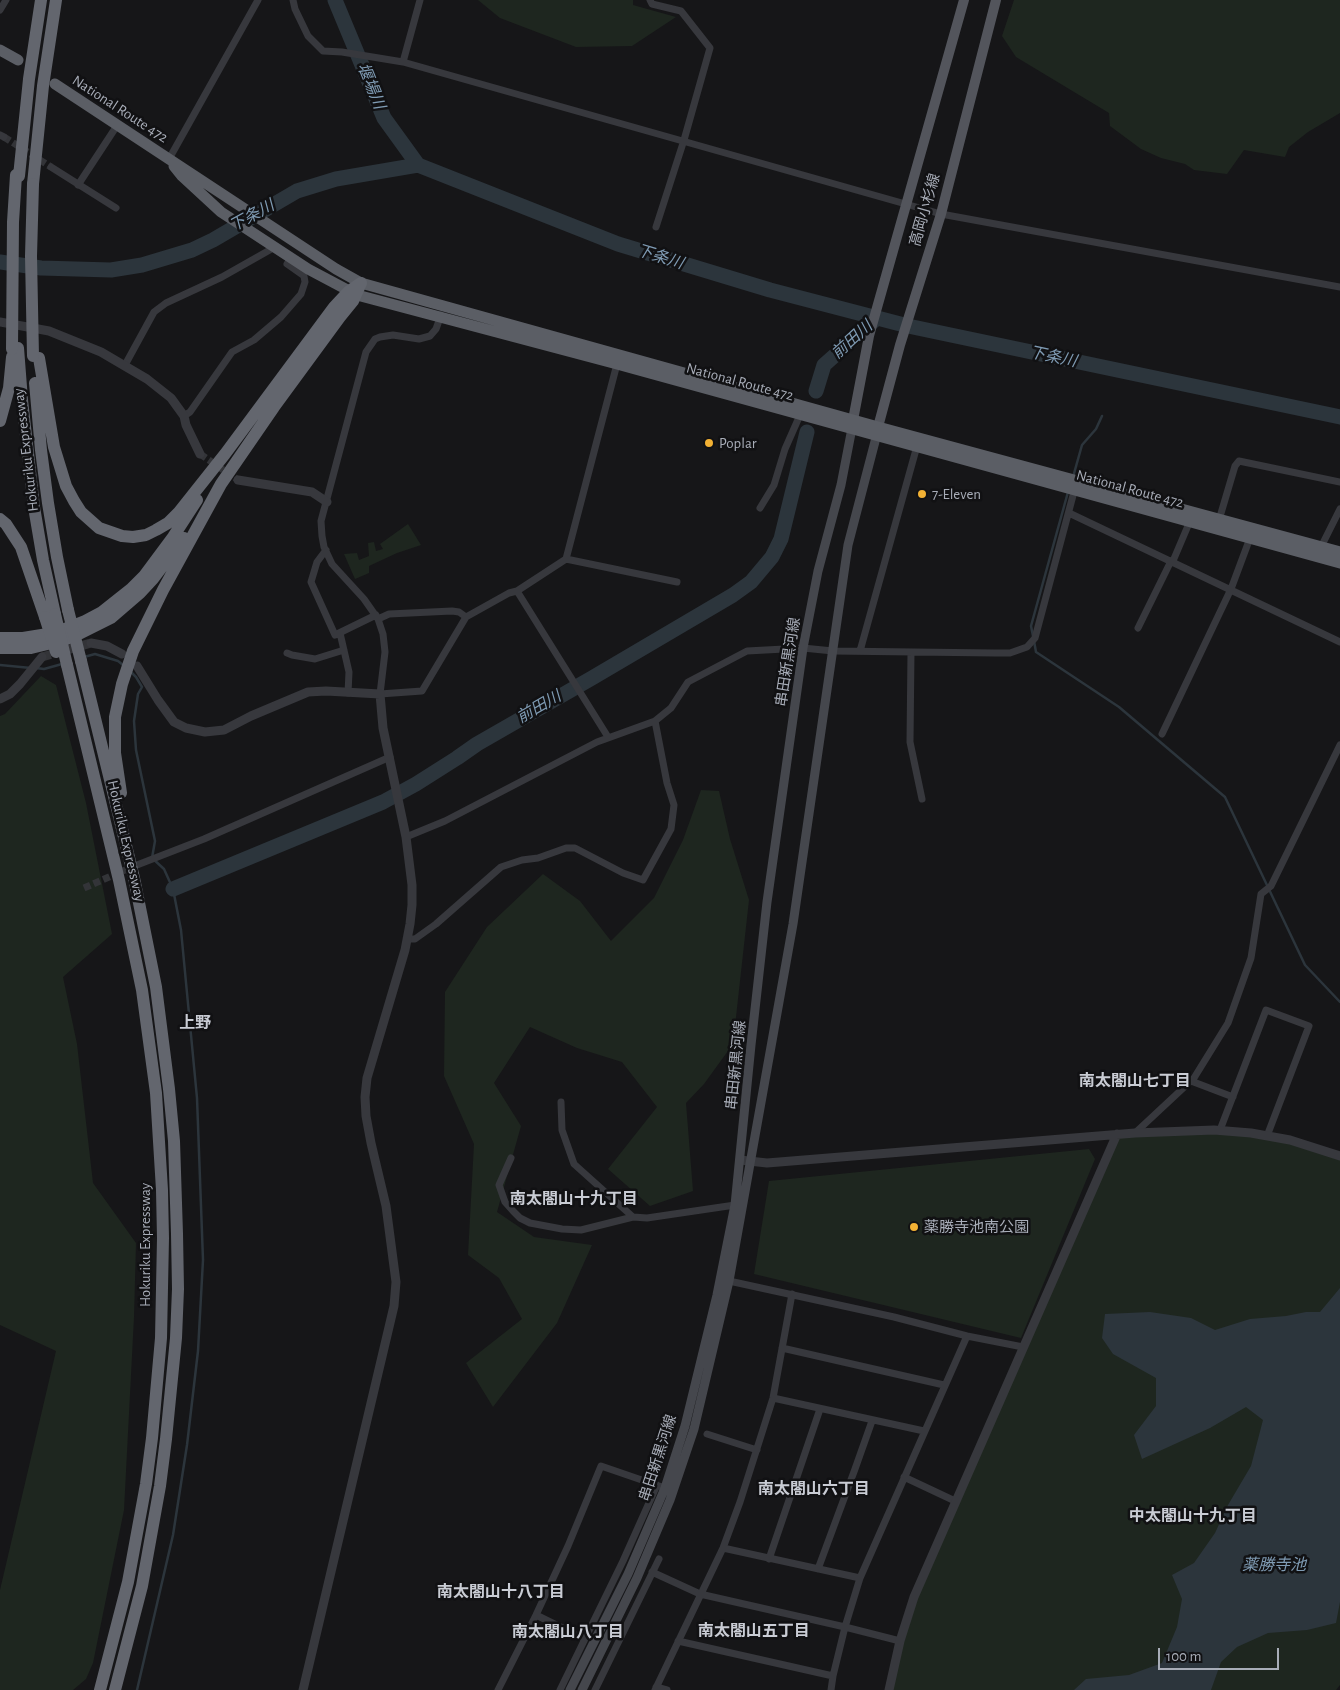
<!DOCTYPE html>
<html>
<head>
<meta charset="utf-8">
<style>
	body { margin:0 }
	#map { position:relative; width:1340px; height:1690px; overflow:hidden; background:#161618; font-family:"Alegreya Sans",sans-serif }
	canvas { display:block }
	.scale { position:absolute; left:1158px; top:1648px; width:121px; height:22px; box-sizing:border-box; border:2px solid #a8adb8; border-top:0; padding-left:6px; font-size:15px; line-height:18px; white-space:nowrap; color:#a8adb8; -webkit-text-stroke:4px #111113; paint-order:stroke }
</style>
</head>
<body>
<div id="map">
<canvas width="1340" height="1690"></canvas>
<div class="scale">100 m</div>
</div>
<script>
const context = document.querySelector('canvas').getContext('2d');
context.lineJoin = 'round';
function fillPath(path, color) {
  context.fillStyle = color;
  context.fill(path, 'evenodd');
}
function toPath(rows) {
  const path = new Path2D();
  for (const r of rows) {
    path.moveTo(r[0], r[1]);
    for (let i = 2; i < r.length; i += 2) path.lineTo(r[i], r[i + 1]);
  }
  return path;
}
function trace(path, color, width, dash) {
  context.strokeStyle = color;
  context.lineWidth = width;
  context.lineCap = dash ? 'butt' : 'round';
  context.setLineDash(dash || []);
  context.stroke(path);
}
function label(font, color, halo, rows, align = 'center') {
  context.font = font + ' "Alegreya Sans","Noto Sans JP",sans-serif';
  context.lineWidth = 5;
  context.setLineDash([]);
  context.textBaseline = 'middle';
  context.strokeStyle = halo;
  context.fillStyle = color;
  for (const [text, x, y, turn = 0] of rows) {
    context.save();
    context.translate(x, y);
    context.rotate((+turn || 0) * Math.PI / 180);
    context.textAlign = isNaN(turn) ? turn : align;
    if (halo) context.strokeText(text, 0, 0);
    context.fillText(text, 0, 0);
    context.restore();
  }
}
fillPath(toPath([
	[478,0,633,0,633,5,676,17,632,46,576,47,500,18],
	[1014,0,1340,0,1340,113,1308,132,1289,147,1285,157,1244,150,1227,174,1194,170,1185,164,1161,158,1141,149,1110,126,1109,113,1016,57,1002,36],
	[408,524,421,545,397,553,369,566,369,573,355,579,344,554,357,553,359,560,369,556,368,543,374,542,376,551,383,549,380,544],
	[41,676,56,685,86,803,112,934,63,977,77,1044,93,1183,136,1243,134,1317,124,1510,93,1663,86,1679,73,1690,0,1690,0,1590,56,1351,0,1325,0,716,5,714],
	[701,790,719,791,730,839,749,900,733,1044,704,1084,686,1103,693,1191,650,1206,608,1169,657,1107,622,1062,577,1048,530,1027,494,1083,521,1126,497,1212,534,1237,592,1245,557,1323,493,1407,466,1363,522,1319,499,1278,468,1255,474,1144,444,1076,445,992,487,927,543,874,580,901,611,941,654,898,683,840],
	[1211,1130,1287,1141,1340,1158,1340,1685,1336,1690,888,1690,900,1637,1116,1135],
	[1089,1149,1095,1159,1021,1338,754,1274,769,1181]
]), '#1e261f');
fillPath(toPath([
	[1340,1288,1340,1602,1336,1623,1307,1630,1268,1633,1237,1647,1221,1662,1211,1690,1074,1690,1086,1679,1129,1675,1162,1663,1177,1627,1182,1599,1172,1575,1194,1563,1215,1533,1228,1505,1251,1466,1263,1420,1246,1407,1210,1428,1142,1459,1134,1435,1156,1406,1156,1378,1113,1354,1102,1338,1105,1314,1150,1312,1191,1318,1215,1330,1250,1319,1286,1316,1306,1312,1320,1312]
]), '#2c353c');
trace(toPath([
	[1073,477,1082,445,1096,429,1102,416],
	[1033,636,1031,626,1068,492],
	[1034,641,1036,652,1119,707,1225,797,1305,965,1340,1002],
	[84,657,95,654,118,661,123,665],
	[0,665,31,668],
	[36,668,44,669,62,664],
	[131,672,136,677,142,687,138,694,134,721,136,750,155,841,152,858,164,869,173,889,181,930,197,1098,203,1260,198,1351,187,1445,173,1535,137,1690]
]), '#2c353c', 2.5);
trace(toPath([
	[335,0,384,118,418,165],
	[0,262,41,268,111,270,142,265,192,250,213,240,297,191,336,179,418,165,618,244,770,290,908,326,1340,417],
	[816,391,824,365,877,318],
	[173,889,383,802,416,784,457,758,477,744,592,678,733,595,751,582,772,557,781,539,807,432]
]), '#2c353c', 15);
trace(toPath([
	[4,137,51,167],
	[200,454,238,480],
	[84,888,134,866]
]), '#333438', 7, [7, 3.5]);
trace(toPath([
	[42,657,91,643]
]), '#333438', 9, [9, 4.5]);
trace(toPath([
	[293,0,295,9,308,36,323,51,342,52,403,62,941,214,1340,287],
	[650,0,652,4,681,11,710,48,684,140,656,227],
	[0,10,6,0],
	[403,62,420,0],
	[0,135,4,137],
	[169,159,258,0],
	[51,167,116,208],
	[78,185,118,124],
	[441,315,436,329,430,336,419,339,393,335,380,337,375,339,366,352,321,521,322,536,324,547,332,564,364,599,378,619,383,634,385,652,380,694,422,691,466,617],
	[125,365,154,312,166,303,222,277,275,247],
	[184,416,190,412,232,352,254,340,281,317,301,294,305,282,304,276,287,264,291,258],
	[760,508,774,485,785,449,800,415],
	[1069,513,1340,642],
	[1219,520,1235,466,1239,461,1340,482],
	[1321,547,1340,509],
	[326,550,317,562,311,582,335,635,376,615],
	[566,559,677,582],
	[1173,561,1190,521],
	[517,591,608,737],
	[378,619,389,614,452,611,459,612,466,617,509,593,517,591,566,559,617,364],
	[1138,628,1171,561],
	[340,633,349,672,348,693],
	[860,651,917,446],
	[911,652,910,742,922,799],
	[287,653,292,655,315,659,344,650],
	[1162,734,1231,589,1250,538],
	[406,837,445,821,597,742,655,721,671,708,688,682,747,651,803,648,833,651,995,653,1010,653,1027,647,1035,638,1075,488],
	[137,865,204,839,390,757],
	[407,939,415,939,436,924,501,867,522,860,538,858,566,848,575,848,623,873,643,880,671,829,674,805,667,783,655,721],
	[1191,1081,1233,1097],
	[561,1102,562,1130,574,1164,633,1217],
	[1220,1130,1266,1010,1309,1026,1267,1136],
	[1135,1133,1194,1078,1228,1023,1251,958,1261,894,1271,886,1340,745],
	[511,1158,499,1185,505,1202,513,1211,520,1218,530,1223,562,1229,581,1230,633,1217,647,1218,735,1205],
	[729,1281,894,1317,967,1336,1023,1347],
	[782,1348,944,1385],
	[773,1398,924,1431],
	[707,1434,757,1450],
	[904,1477,955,1501],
	[723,1548,860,1578],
	[769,1559,820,1409],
	[818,1569,855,1469,872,1421],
	[652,1572,700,1594,845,1627,900,1641],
	[536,1615,585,1639],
	[678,1641,833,1676],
	[656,1687,667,1690],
	[498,1690,536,1615,568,1546,601,1466,665,1488],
	[560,1690,623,1561,657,1485],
	[595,1690,659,1559],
	[655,1690,723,1548,740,1502,773,1398,792,1294],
	[831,1690,833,1676,845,1627,860,1578,967,1336]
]), '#37383d', 7);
trace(toPath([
	[0,322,49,331,101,352,147,379,171,398,184,416,186,425,200,454],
	[238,480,312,492,327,502],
	[91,643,107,646,122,654],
	[137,666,158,700,174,722,186,728,205,732,224,730,251,716,308,692,326,691,380,694,383,728,406,837,412,885,412,905,410,924,405,950,367,1078,365,1097,366,1116,371,1143,386,1206,396,1282,394,1306,303,1690],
	[0,699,10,694,20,684,42,657],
	[740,1160,767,1163,1135,1133,1214,1130,1251,1133,1290,1140,1340,1156],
	[889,1690,900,1641,914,1597,1117,1134]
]), '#37383d', 9);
trace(toPath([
	[570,1690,628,1574,665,1488,685,1426,717,1295,735,1205,751,1045,767,902,803,648,818,571,841,485,853,423],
	[582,1690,637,1578,670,1500,694,1429,729,1281,793,924,848,545,878,430]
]), '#45474d', 9);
trace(toPath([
	[853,420,869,336,964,0],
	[878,427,900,345,941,214,996,0]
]), '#53555c', 10);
trace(toPath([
	[0,50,18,60],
	[55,84,336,269,361,283,878,427,1340,552],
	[174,166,182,176,221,212,308,269,357,295,617,364,1340,563]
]), '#5b5e65', 11);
trace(toPath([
	[19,176,29,79,41,0],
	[33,184,43,86,56,0],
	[18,348,22,400,34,507,43,560,55,614],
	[39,358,54,447,66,486,74,501,81,512,99,528,122,536,133,537,146,535,156,530,168,523,179,512,225,454,334,307,348,292,361,283],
	[35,383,41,450,48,503,57,557,68,610],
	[0,421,9,388,12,357],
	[0,519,6,524,21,547,45,617],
	[0,638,23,638,54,633,85,621,102,612,131,589,144,576,173,537,197,500],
	[0,648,31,648,64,640,79,634,111,618,140,593,153,579,184,538],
	[81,661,134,878,156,987,169,1089,174,1141,177,1234,178,1289,176,1338,166,1439,160,1486,142,1586,115,1690],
	[67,665,119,880,142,990,156,1093,162,1190,163,1238,161,1338,152,1438,146,1484,128,1582,100,1690],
	[121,793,115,753,115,717,122,684,133,651,163,590,221,484,274,407,340,317,353,301,361,283]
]), '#63666e', 12);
trace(toPath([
	[12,349,13,222,16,175],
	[33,356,31,256,33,184],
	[68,610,81,661],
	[55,614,67,665],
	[45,617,56,652]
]), '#63666e', 12);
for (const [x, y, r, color] of [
	[709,443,5,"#f2b134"],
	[922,494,5,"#f2b134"],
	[914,1227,5,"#f2b134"]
]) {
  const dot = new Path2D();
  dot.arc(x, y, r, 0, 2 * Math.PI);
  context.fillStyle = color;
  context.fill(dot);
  trace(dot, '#111113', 2);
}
label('15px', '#a8adb8', '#111113', [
	["National Route 472",120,109,33],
	["高岡小杉線",925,210,-74],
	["National Route 472",740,382,15],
	["Hokuriku Expressway",26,450,-97],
	["National Route 472",1130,489,15],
	["串田新黒河線",788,662,-81],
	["Hokuriku Expressway",126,841,77],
	["串田新黒河線",736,1065,-84],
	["Hokuriku Expressway",145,1245,-90],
	["串田新黒河線",658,1458,-72]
]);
label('15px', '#a8adb8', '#111113', [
	["Poplar",719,443],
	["7-Eleven",932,494],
	["薬勝寺池南公園",924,1227]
], 'left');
label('italic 16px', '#7f9bb3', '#111113', [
	["堰場川",371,86,68],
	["下条川",252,216,-29],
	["下条川",660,257,17],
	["前田川",852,340,-42],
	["下条川",1053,357,12],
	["前田川",539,707,-30],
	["薬勝寺池",1274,1565]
]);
label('bold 16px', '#c9ccd4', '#111113', [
	["上野",195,1023],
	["南太閤山七丁目",1135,1081],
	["南太閤山十九丁目",574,1199],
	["南太閤山六丁目",814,1489],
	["中太閤山十九丁目",1193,1516],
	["南太閤山十八丁目",501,1592],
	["南太閤山五丁目",754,1631],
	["南太閤山八丁目",568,1632]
]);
</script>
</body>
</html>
